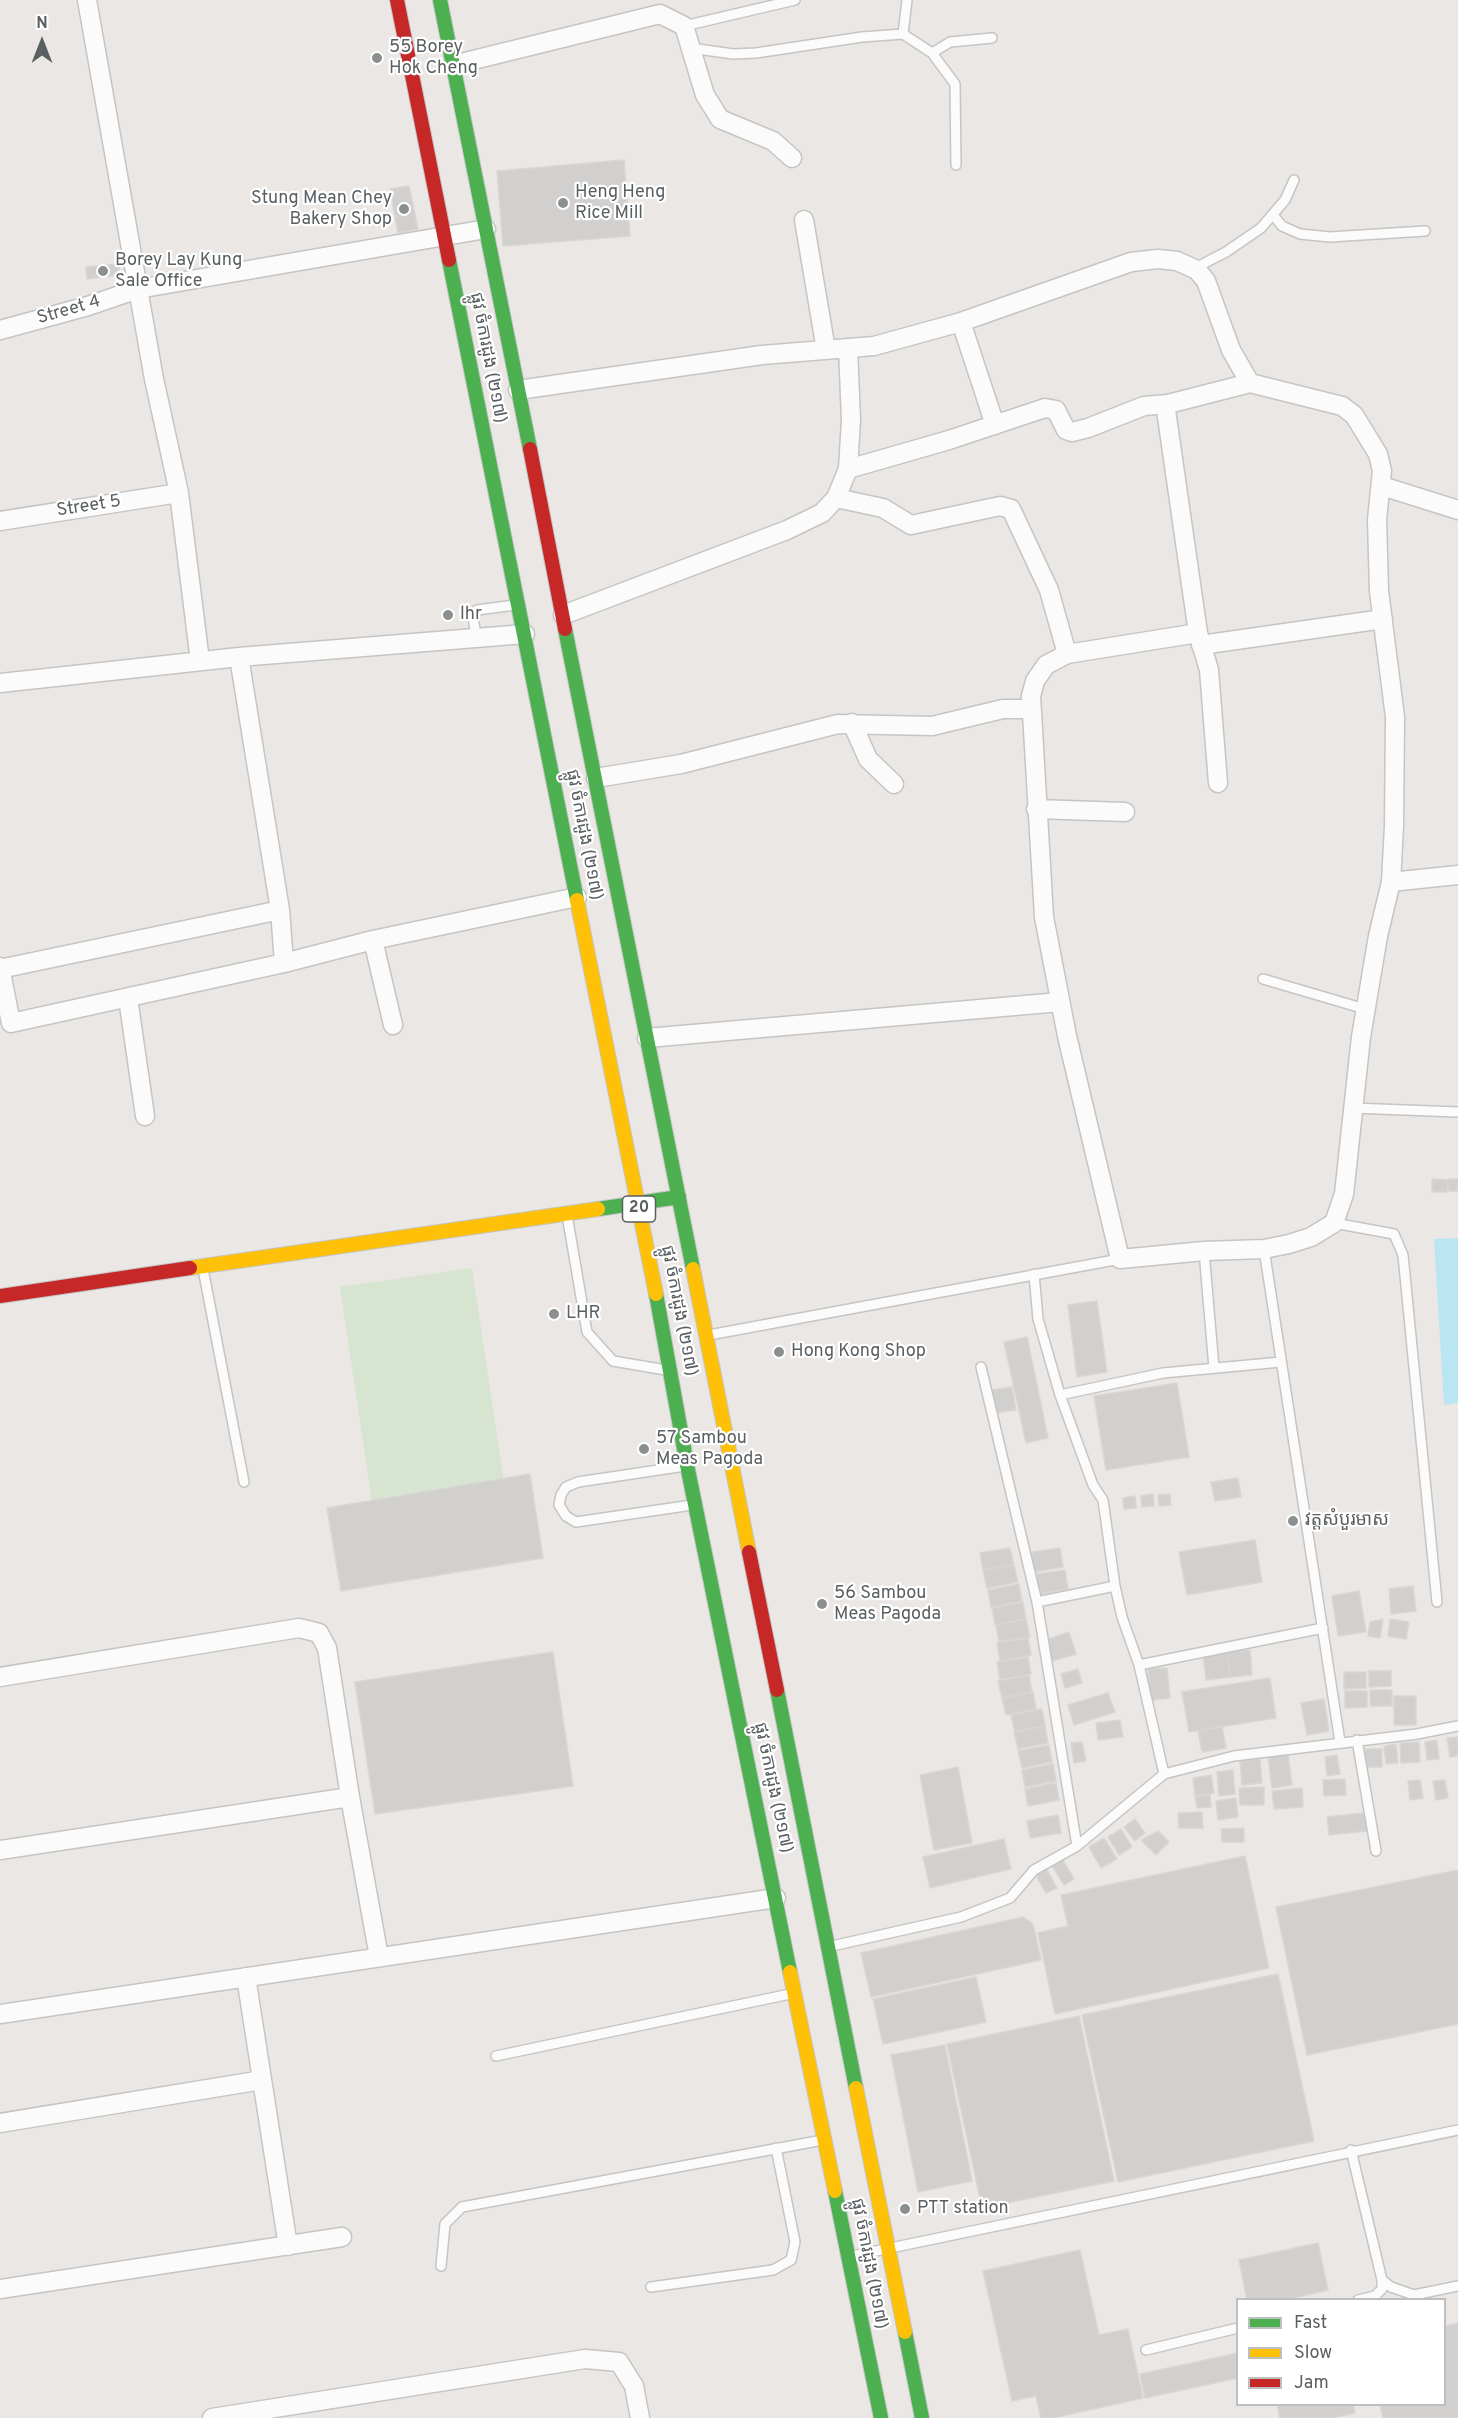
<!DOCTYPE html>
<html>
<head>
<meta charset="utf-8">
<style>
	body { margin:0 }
	#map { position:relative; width:1458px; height:2418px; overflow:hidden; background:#eae7e4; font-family:Overpass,sans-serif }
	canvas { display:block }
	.legend { position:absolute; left:1236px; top:2298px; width:210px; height:108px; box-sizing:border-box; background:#fff; border:2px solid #bdbfc0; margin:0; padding:8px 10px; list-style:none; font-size:18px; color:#5a5f62 }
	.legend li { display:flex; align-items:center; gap:12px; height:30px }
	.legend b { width:30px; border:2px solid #bdbfc0 }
	.north { position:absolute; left:12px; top:12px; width:60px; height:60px; -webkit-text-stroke:4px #fff; paint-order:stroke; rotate:0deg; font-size:16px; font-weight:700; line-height:24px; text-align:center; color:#5a5f62 }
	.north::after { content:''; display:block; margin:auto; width:21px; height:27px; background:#5a5f62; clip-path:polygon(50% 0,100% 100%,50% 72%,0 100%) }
</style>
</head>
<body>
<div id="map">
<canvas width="1458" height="2418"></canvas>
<ul class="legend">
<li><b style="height:8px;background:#4caf50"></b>Fast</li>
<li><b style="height:8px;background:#ffc107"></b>Slow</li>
<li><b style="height:8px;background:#c62828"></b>Jam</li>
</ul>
<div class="north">N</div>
</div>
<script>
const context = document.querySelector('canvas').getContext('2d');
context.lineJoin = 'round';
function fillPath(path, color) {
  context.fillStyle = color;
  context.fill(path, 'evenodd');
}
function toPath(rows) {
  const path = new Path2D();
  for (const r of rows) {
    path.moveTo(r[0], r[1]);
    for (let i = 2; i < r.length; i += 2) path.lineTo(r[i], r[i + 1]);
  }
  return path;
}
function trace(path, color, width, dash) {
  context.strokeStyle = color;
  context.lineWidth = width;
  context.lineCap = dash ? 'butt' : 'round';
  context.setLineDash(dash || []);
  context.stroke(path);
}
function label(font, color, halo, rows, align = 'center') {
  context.font = font + ' Overpass,"Noto Sans Khmer",sans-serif';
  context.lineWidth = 4.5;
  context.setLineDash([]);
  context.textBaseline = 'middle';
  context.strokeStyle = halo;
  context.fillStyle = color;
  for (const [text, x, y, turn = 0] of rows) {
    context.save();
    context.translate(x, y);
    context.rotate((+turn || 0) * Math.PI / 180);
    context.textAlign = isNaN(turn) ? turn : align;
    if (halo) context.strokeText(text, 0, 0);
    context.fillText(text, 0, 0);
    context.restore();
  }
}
fillPath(toPath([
	[472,1268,505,1489,373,1509,340,1287]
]), '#d7e4d0');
fillPath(toPath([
	[1458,1238,1458,1403,1444,1405,1434,1239]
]), '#bae6f3');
const building = toPath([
	[624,160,630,236,503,246,497,171,624,160],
	[409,186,418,229,398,233,390,189,409,186],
	[119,264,120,275,87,279,86,267,119,264],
	[1432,1179,1448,1180,1447,1192,1432,1192,1432,1179],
	[1448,1179,1458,1179,1458,1191,1448,1191,1448,1179],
	[1097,1301,1107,1372,1077,1377,1068,1305,1097,1301],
	[1027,1337,1048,1438,1026,1443,1004,1342,1027,1337],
	[1177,1383,1189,1457,1106,1470,1094,1396,1177,1383],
	[1012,1387,1016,1410,995,1413,992,1390,1012,1387],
	[530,1474,543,1558,341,1591,327,1508,530,1474],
	[1238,1478,1241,1497,1215,1501,1211,1482,1238,1478],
	[1153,1494,1154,1506,1142,1507,1141,1496,1153,1494],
	[1170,1494,1171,1505,1159,1506,1158,1495,1170,1494],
	[1135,1496,1136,1508,1124,1509,1123,1498,1135,1496],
	[1255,1540,1262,1582,1187,1595,1179,1552,1255,1540],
	[1010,1548,1014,1565,983,1570,980,1553,1010,1548],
	[1060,1548,1063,1567,1034,1572,1031,1552,1060,1548],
	[1014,1565,1018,1582,987,1588,983,1570,1014,1565],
	[1065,1570,1068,1589,1039,1594,1037,1574,1065,1570],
	[1019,1584,1022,1601,991,1607,988,1590,1019,1584],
	[1413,1586,1416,1611,1391,1614,1389,1589,1413,1586],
	[1359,1591,1366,1632,1338,1636,1332,1596,1359,1591],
	[1023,1602,1026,1619,995,1625,992,1608,1023,1602],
	[1026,1619,1030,1637,999,1642,996,1625,1026,1619],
	[1383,1619,1380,1638,1368,1636,1370,1622,1383,1619],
	[1390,1619,1409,1622,1406,1639,1388,1636,1390,1619],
	[1069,1632,1076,1654,1052,1661,1045,1640,1069,1632],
	[1028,1638,1031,1655,1000,1661,997,1643,1028,1638],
	[1250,1650,1252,1675,1230,1677,1227,1652,1250,1650],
	[553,1652,573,1786,375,1814,355,1682,553,1652],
	[1227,1652,1230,1677,1206,1680,1203,1655,1227,1652],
	[1028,1657,1031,1674,1000,1680,997,1662,1028,1657],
	[1167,1668,1170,1698,1151,1700,1148,1669,1167,1668],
	[1078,1669,1082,1683,1065,1688,1061,1674,1078,1669],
	[1369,1671,1391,1671,1391,1686,1369,1687,1369,1671],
	[1344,1672,1366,1672,1366,1688,1344,1689,1344,1672],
	[1029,1675,1032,1692,1002,1698,998,1681,1029,1675],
	[1270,1678,1276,1718,1189,1732,1182,1692,1270,1678],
	[1370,1690,1392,1690,1392,1706,1370,1706,1370,1690],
	[1345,1691,1367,1691,1367,1707,1345,1708,1345,1691],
	[1033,1692,1036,1709,1006,1715,1002,1698,1033,1692],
	[1108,1693,1115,1712,1074,1725,1068,1705,1108,1693],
	[1394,1696,1416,1696,1416,1725,1394,1725,1394,1696],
	[1324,1699,1329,1731,1307,1735,1301,1703,1324,1699],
	[1042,1709,1045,1726,1015,1732,1011,1715,1042,1709],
	[1120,1720,1123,1737,1098,1740,1096,1723,1120,1720],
	[1045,1726,1048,1743,1018,1749,1014,1732,1045,1726],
	[1222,1726,1226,1748,1202,1752,1198,1731,1222,1726],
	[1458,1737,1458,1756,1450,1757,1447,1738,1458,1737],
	[1437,1740,1439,1759,1427,1760,1425,1742,1437,1740],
	[1082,1742,1086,1761,1074,1763,1071,1743,1082,1742],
	[1419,1742,1420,1762,1401,1763,1400,1743,1419,1742],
	[1396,1744,1398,1763,1386,1764,1384,1746,1396,1744],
	[1049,1745,1052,1762,1022,1768,1018,1751,1049,1745],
	[1365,1749,1382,1749,1382,1767,1365,1767,1365,1749],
	[1288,1754,1292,1785,1272,1788,1268,1757,1288,1754],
	[1337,1755,1340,1774,1327,1776,1325,1757,1337,1755],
	[1260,1759,1262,1783,1242,1785,1240,1761,1260,1759],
	[1053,1764,1056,1781,1025,1787,1022,1770,1053,1764],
	[958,1767,972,1843,934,1850,920,1775,958,1767],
	[1233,1770,1235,1794,1219,1796,1217,1772,1233,1770],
	[1211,1775,1214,1793,1195,1796,1193,1778,1211,1775],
	[1345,1779,1346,1795,1324,1796,1323,1780,1345,1779],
	[1420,1780,1423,1798,1410,1800,1408,1781,1420,1780],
	[1445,1780,1448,1798,1436,1800,1433,1781,1445,1780],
	[1056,1783,1059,1800,1028,1806,1025,1789,1056,1783],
	[1264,1787,1264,1805,1240,1805,1239,1788,1264,1787],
	[1302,1788,1303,1807,1274,1809,1272,1791,1302,1788],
	[1210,1794,1211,1807,1197,1808,1195,1796,1210,1794],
	[1236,1798,1238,1817,1218,1820,1216,1801,1236,1798],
	[1202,1812,1203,1828,1179,1828,1178,1813,1202,1812],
	[1365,1813,1367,1831,1329,1835,1327,1817,1365,1813],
	[1058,1815,1061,1833,1030,1838,1027,1821,1058,1815],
	[1135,1819,1145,1833,1135,1841,1124,1827,1135,1819],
	[1244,1828,1244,1842,1222,1842,1221,1829,1244,1828],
	[1121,1829,1132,1847,1119,1855,1108,1837,1121,1829],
	[1158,1831,1169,1842,1156,1855,1141,1840,1158,1831],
	[1104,1838,1117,1859,1101,1868,1089,1847,1104,1838],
	[1004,1839,1011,1869,930,1888,923,1857,1004,1839],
	[1245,1856,1269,1968,1055,2014,1038,1933,1068,1926,1061,1895,1245,1856],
	[1062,1858,1074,1879,1064,1885,1051,1864,1062,1858],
	[1045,1866,1057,1888,1046,1893,1034,1872,1045,1866],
	[1458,1870,1458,2024,1307,2055,1276,1907,1458,1870],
	[1023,1917,1033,1924,1041,1960,871,1997,861,1953,1023,1917],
	[1278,1974,1314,2141,1118,2182,1082,2015,1278,1974],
	[976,1977,986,2022,883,2044,873,1999,976,1977],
	[1079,2016,1114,2181,982,2208,947,2044,1079,2016],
	[945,2045,972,2181,918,2192,891,2055,945,2045],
	[1318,2243,1328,2290,1285,2300,1247,2300,1239,2260,1318,2243],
	[1080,2250,1099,2335,1128,2329,1143,2398,1053,2418,1041,2418,1036,2396,1012,2401,983,2271,1080,2250],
	[1458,2323,1458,2418,1383,2418,1380,2404,1444,2404,1444,2326,1458,2323],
	[1238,2353,1238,2378,1145,2398,1140,2374,1238,2353],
	[1277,2404,1353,2404,1355,2413,1332,2418,1280,2418,1277,2404]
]);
fillPath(building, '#d2d0ce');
trace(building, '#d9d6d4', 1.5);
const lane = toPath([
	[684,26,795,0],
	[903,34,907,0],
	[691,48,733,54,756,53,862,37,903,34,932,53,955,84,956,165],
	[932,53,950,42,992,38],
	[1274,216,1282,226,1300,234,1330,237,1425,231],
	[1195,268,1226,252,1261,228,1285,200,1294,180],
	[477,639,473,618,477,610,515,605],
	[1263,979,1365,1009],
	[1352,1108,1458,1112],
	[567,1215,587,1332,613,1361,666,1370],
	[1334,1223,1394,1234,1403,1255,1437,1602],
	[1264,1249,1340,1742],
	[1204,1251,1214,1368],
	[203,1269,244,1482],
	[1034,1274,1038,1319,1060,1395,1163,1373,1281,1362],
	[709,1335,1120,1259],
	[981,1367,1037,1602,1115,1586],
	[1060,1395,1093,1485,1103,1500,1115,1586,1122,1617,1139,1665,1164,1774],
	[685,1466,578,1482,566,1487,561,1495,559,1505,566,1516,576,1522,692,1505],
	[1037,1602,1077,1846],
	[1139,1665,1323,1628],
	[1357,1740,1376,1851],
	[832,1946,961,1917,1010,1898,1034,1870,1077,1846,1164,1774,1234,1756,1417,1734,1458,1726],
	[496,2056,790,1994],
	[1351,2150,1382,2280,1382,2289,1375,2296,1358,2300],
	[852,2256,1458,2130],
	[441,2266,445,2224,462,2207,823,2140],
	[1382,2280,1391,2287,1414,2295,1458,2286],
	[651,2287,773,2270,791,2260,795,2242,776,2148],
	[1146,2350,1238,2328]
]);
const street = toPath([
	[87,0,154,379,179,493,200,661],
	[453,65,660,14,684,26,705,95,720,119,773,141,792,158],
	[804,220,826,350],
	[961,322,995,425],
	[0,330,88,306,138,289,486,229],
	[518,390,762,355,874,346,961,322,1131,262,1158,259,1177,261,1197,270,1206,281,1231,350,1250,383,1342,406,1354,415,1378,454,1382,471,1377,520,1379,591,1395,717,1394,826,1391,882,1378,936,1361,1037,1344,1194,1334,1223,1311,1237,1289,1244,1264,1249,1204,1251,1120,1259,1067,1036,1044,917,1031,696,1035,681,1046,665,1067,654,1198,633],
	[848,469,949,440,1045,408,1056,410,1066,430,1072,432,1088,428,1144,406,1168,404],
	[1382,486,1458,510],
	[836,498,883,508,911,525,1000,506,1011,509,1049,590,1067,654],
	[0,521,179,493],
	[563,615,787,530,822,513,836,498,848,469,851,420,848,348],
	[1201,645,1383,619],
	[239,657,280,910,284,963,373,940,577,897],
	[0,683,239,657,525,634],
	[852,723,868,759,894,784],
	[596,778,681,764,838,724,932,726,1003,709,1031,709],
	[1218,783,1209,670,1198,633,1166,410,1168,404,1250,383],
	[1036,809,1125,812],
	[1391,882,1458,875],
	[373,940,393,1025],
	[0,967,11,1023,284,963],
	[0,969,280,910],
	[128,998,145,1116],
	[647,1038,1060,1002],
	[0,1677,299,1628,319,1633,327,1648,350,1797,379,1957],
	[0,1850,350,1797],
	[246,1977,288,2246],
	[0,2014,776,1898],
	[0,2123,262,2080],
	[0,2289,342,2237],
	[212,2418,585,2359,619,2362,634,2386,640,2418]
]);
const fast = toPath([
	[440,0,530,449],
	[449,260,577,900],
	[565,629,693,1269],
	[598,1209,679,1197],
	[656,1294,687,1465,790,1972],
	[777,1690,856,2088],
	[835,2191,881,2418],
	[905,2332,922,2418]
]);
const slow = toPath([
	[577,900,656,1294],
	[190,1268,598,1209],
	[693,1269,749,1552],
	[790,1972,835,2191],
	[856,2088,905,2332]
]);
const jam = toPath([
	[397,0,449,260],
	[530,449,565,629],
	[0,1296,190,1268],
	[749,1552,777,1690]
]);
trace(lane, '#c4c5c4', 12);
trace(street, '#c4c5c4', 21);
trace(fast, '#c5c5c5', 16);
trace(slow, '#c5c5c5', 16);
trace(jam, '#c5c5c5', 16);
trace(lane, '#fcfbfb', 9);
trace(street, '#fcfbfb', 18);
trace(fast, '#4caf50', 14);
trace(slow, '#ffc107', 14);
trace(jam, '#c62828', 14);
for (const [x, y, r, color] of [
	[377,58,6,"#8c8f90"],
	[563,203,6,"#8c8f90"],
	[404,209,6,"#8c8f90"],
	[103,271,6,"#8c8f90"],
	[448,615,6,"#8c8f90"],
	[554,1314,6,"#8c8f90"],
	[779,1352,6,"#8c8f90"],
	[644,1449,6,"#8c8f90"],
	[1293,1521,6,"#8c8f90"],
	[822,1604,6,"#8c8f90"],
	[905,2209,6,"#8c8f90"]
]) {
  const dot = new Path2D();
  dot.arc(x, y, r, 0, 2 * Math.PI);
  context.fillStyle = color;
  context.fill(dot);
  trace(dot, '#fff', 2);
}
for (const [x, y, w] of [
	[639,1209,33]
]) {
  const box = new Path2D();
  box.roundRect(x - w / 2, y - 13, w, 26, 4.5);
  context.fillStyle = '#fff';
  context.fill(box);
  trace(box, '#5a5f62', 1.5);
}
label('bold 16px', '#5a5f62', null, [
	["20",639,1209]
]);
label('18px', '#5a5f62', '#fff', [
	["55 Borey",389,48],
	["Hok Cheng",389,69],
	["Heng Heng",575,193],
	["Rice Mill",575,214],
	["Stung Mean Chey",392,199,"right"],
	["Bakery Shop",392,220,"right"],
	["Borey Lay Kung",115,261],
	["Sale Office",115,282],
	["lhr",460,615],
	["LHR",566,1314],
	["Hong Kong Shop",791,1352],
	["57 Sambou",656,1439],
	["Meas Pagoda",656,1460],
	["វត្តសំបួរមាស",1305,1521],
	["56 Sambou",834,1594],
	["Meas Pagoda",834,1615],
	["PTT station",917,2209]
], 'left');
label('18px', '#5a5f62', '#fff', [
	["Street 4",69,311,-16],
	["ផ្លូវ ចំការដូង (២១៧)",487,358,79],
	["Street 5",89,507,-9],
	["ផ្លូវ ចំការដូង (២១៧)",583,835,79],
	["ផ្លូវ ចំការដូង (២១៧)",678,1311,79],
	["ផ្លូវ ចំការដូង (២១៧)",772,1788,78],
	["ផ្លូវ ចំការដូង (២១៧)",868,2264,79]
]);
</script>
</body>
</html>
